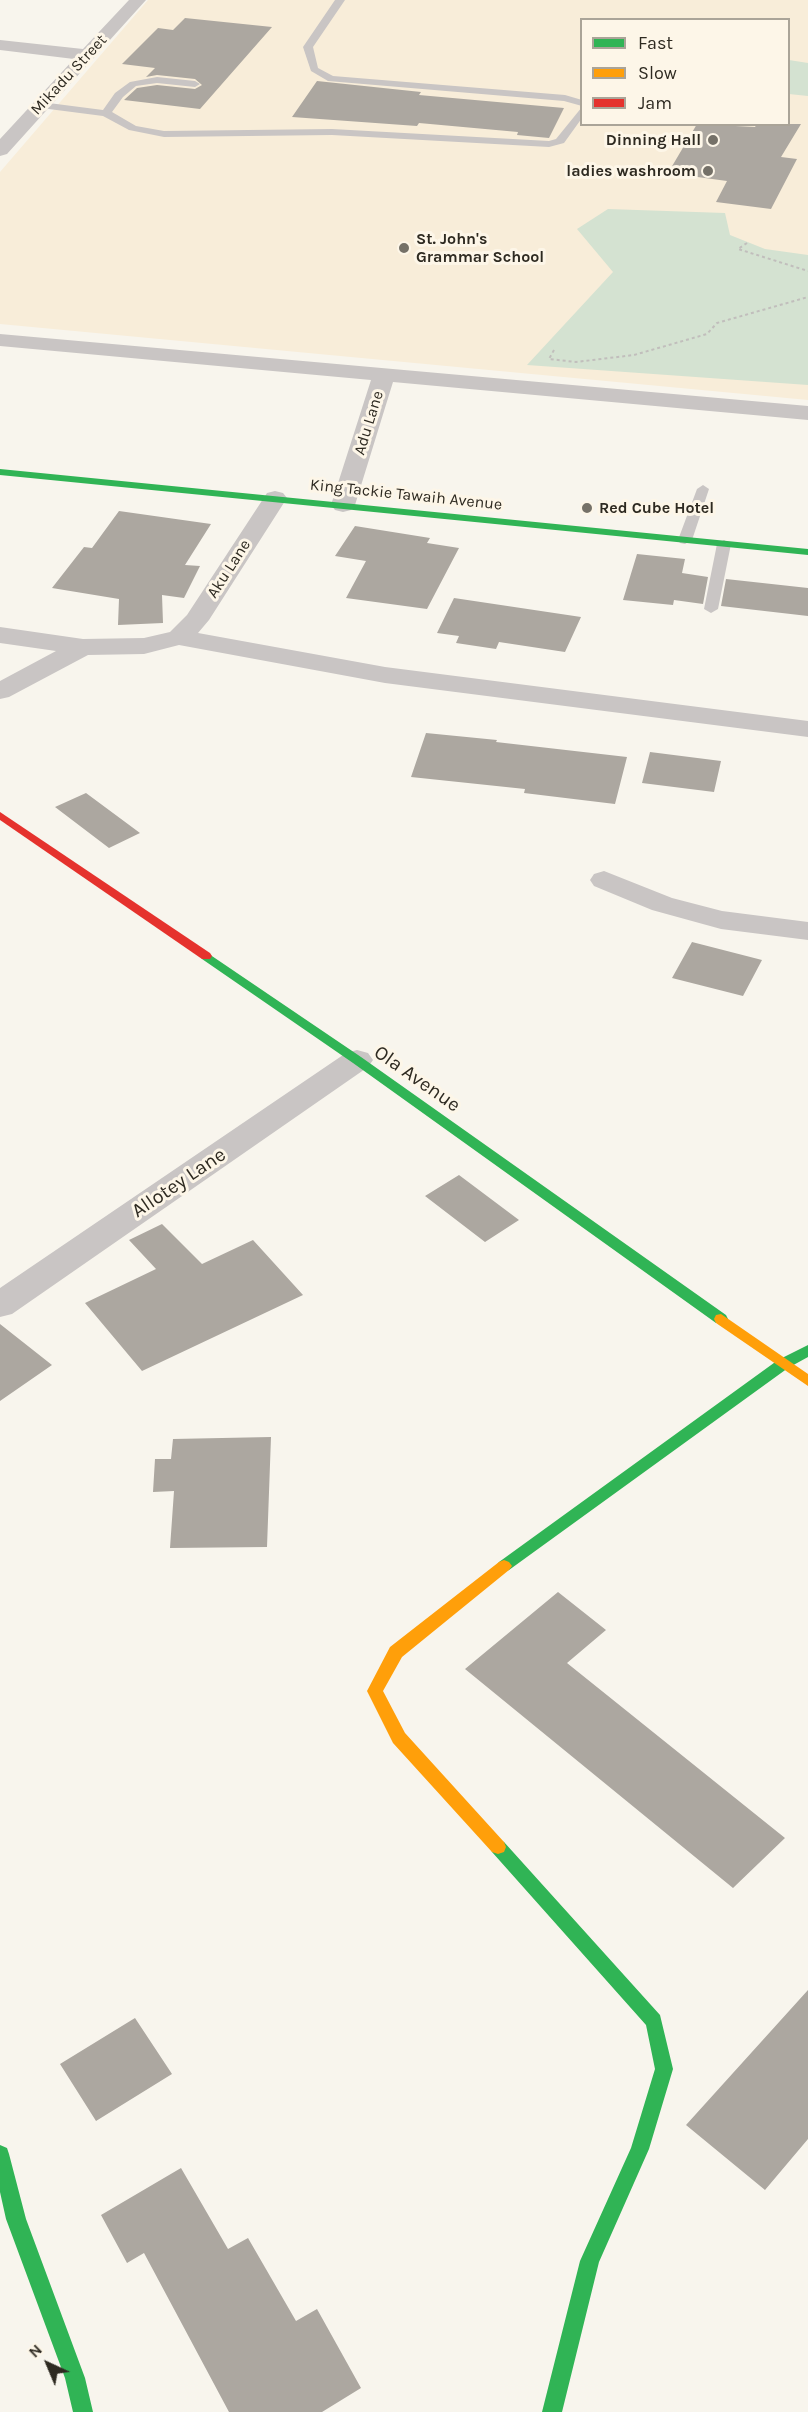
<!DOCTYPE html>
<html>
<head>
<meta charset="utf-8">
<style>
	body { margin:0 }
	#map { position:relative; width:808px; height:2412px; overflow:hidden; background:#f8f5ed; font-family:Karla,sans-serif }
	canvas { display:block }
	.legend { position:absolute; left:580px; top:18px; width:210px; height:108px; box-sizing:border-box; background:#fdf6e8; border:2px solid #aaa498; margin:0; padding:8px 10px; list-style:none; font-size:18px; color:#2e2a21 }
	.legend li { display:flex; align-items:center; gap:12px; height:30px }
	.legend b { width:30px; border:2px solid #aaa498 }
	.north { position:absolute; left:18px; top:2334px; width:60px; height:60px; -webkit-text-stroke:4px #fdf6e8; paint-order:stroke; rotate:316deg; font-size:16px; font-weight:700; line-height:24px; text-align:center; color:#2e2a21 }
	.north::after { content:''; display:block; margin:auto; width:21px; height:27px; background:#2e2a21; clip-path:polygon(50% 0,100% 100%,50% 72%,0 100%) }
</style>
</head>
<body>
<div id="map">
<canvas width="808" height="2412"></canvas>
<ul class="legend">
<li><b style="height:8px;background:#30b455"></b>Fast</li>
<li><b style="height:8px;background:#ff9f0a"></b>Slow</li>
<li><b style="height:8px;background:#e5322d"></b>Jam</li>
</ul>
<div class="north">N</div>
</div>
<script>
const context = document.querySelector('canvas').getContext('2d');
context.lineJoin = 'round';
function fillPath(path, color) {
  context.fillStyle = color;
  context.fill(path, 'evenodd');
}
function toPath(rows) {
  const path = new Path2D();
  for (const r of rows) {
    path.moveTo(r[0], r[1]);
    for (let i = 2; i < r.length; i += 2) path.lineTo(r[i], r[i + 1]);
  }
  return path;
}
function trace(path, color, width, dash) {
  context.strokeStyle = color;
  context.lineWidth = width;
  context.lineCap = dash ? 'butt' : 'round';
  context.setLineDash(dash || []);
  context.stroke(path);
}
function label(font, color, halo, rows, align = 'center') {
  context.font = font + ' Karla,sans-serif';
  context.lineWidth = 6;
  context.setLineDash([]);
  context.textBaseline = 'middle';
  context.strokeStyle = halo;
  context.fillStyle = color;
  for (const [text, x, y, turn = 0] of rows) {
    context.save();
    context.translate(x, y);
    context.rotate((+turn || 0) * Math.PI / 180);
    context.textAlign = isNaN(turn) ? turn : align;
    if (halo) context.strokeText(text, 0, 0);
    context.fillText(text, 0, 0);
    context.restore();
  }
}
fillPath(toPath([
	[148,0,808,0,808,400,0,324,0,172],
	[582,20,788,20,788,124,582,124]
]), '#f8edd9');
fillPath(toPath([
	[789,60,808,63,808,96,789,94],
	[608,209,725,213,730,235,765,249,808,255,808,385,527,365,613,272,577,229]
]), '#d4e2d1');
fillPath(toPath([
	[185,18,272,27,200,109,124,100,137,88,157,85,195,89,202,85,195,79,157,75,146,77,155,68,122,64,158,28,173,30],
	[317,81,421,92,419,95,564,108,549,138,517,135,518,132,419,123,417,126,292,117],
	[697,124,755,127,757,124,801,124,781,157,797,159,771,209,716,202,727,181,668,173],
	[119,511,211,524,185,565,200,566,184,598,162,595,163,623,118,625,119,599,52,588,84,547,92,548],
	[355,526,430,538,427,543,459,548,427,609,346,598,366,561,335,556],
	[637,554,685,559,682,573,708,577,703,604,674,600,673,605,623,600],
	[726,579,808,588,808,616,721,606],
	[454,598,581,617,565,652,499,642,496,649,456,643,459,636,437,633],
	[426,733,497,740,496,742,627,757,615,804,524,793,525,789,411,777],
	[650,752,721,761,714,792,642,783],
	[86,793,140,833,109,848,55,807],
	[692,942,762,960,743,996,672,978],
	[459,1175,519,1220,485,1242,425,1196],
	[162,1224,202,1264,253,1240,303,1295,142,1371,85,1303,156,1269,129,1240],
	[0,1324,52,1365,0,1401],
	[271,1437,267,1547,170,1548,174,1491,153,1492,155,1459,171,1459,173,1439],
	[558,1592,606,1630,567,1663,785,1838,733,1888,465,1669],
	[808,1990,808,2139,765,2190,686,2125],
	[135,2018,172,2074,96,2121,60,2064],
	[181,2168,228,2249,248,2238,296,2321,317,2309,361,2388,322,2412,229,2412,144,2253,127,2263,101,2215]
]), '#aca7a0');
trace(toPath([
	[747,243,738,249,808,271],
	[554,350,549,359,576,362,634,355,707,334,717,323,808,297]
]), '#c1bebc', 2, [3, 3]);
fillPath(toPath([
	[335,0,345,0,313,47,318,68,333,76,565,95,582,100,582,106,564,101,328,81,311,71,303,47,335,0],
	[157,77,195,81,200,84,195,87,157,83,136,86,123,97,112,112,136,126,164,131,332,129,549,141,556,139,582,107,582,118,564,143,549,147,332,135,164,137,129,130,103,116,41,108,36,105,41,102,103,110,115,93,130,82,157,77],
	[703,485,709,489,692,540,685,544,680,543,678,540,697,489,703,485],
	[724,540,731,544,718,609,711,613,704,609,717,544,724,540]
]), '#c9c5c4');
fillPath(toPath([
	[129,0,146,0,7,154,0,156,0,139,74,59,0,50,0,40,83,49,129,0],
	[0,334,808,406,808,420,393,382,355,505,351,510,343,512,335,510,331,505,371,380,0,346,0,334],
	[275,491,283,493,287,498,209,620,198,633,385,667,808,721,808,737,385,683,179,645,144,654,88,655,9,697,0,699,0,681,56,651,0,643,0,627,83,639,144,638,170,632,187,615,267,493,275,491],
	[604,871,672,898,722,911,808,922,808,940,721,929,652,910,594,886,590,880,594,874,604,871],
	[357,1050,368,1053,373,1060,368,1067,12,1314,0,1317,0,1288,346,1053,357,1050]
]), '#c9c5c4');
fillPath(toPath([
	[0,469,808,549,808,555,0,475,0,469],
	[206,952,361,1057,726,1315,728,1319,726,1323,716,1323,353,1063,202,959,200,956,206,952],
	[808,1345,808,1357,788,1368,509,1570,504,1572,499,1570,496,1566,499,1562,778,1360,808,1345],
	[498,1840,504,1842,660,2015,673,2069,649,2149,599,2262,562,2412,542,2412,580,2261,631,2148,655,2069,646,2025,492,1852,490,1847,492,1842,498,1840],
	[0,2145,7,2148,9,2154,26,2219,85,2378,93,2412,73,2412,65,2378,6,2219,0,2192,0,2145]
]), '#30b455');
fillPath(toPath([
	[721,1314,808,1374,808,1386,716,1323,714,1319,716,1315,721,1314],
	[504,1560,509,1562,512,1566,509,1570,402,1657,383,1691,405,1733,504,1842,506,1847,504,1852,498,1854,492,1852,393,1743,367,1691,390,1647,499,1562,504,1560]
]), '#ff9f0a');
fillPath(toPath([
	[0,812,210,953,212,956,210,959,202,959,0,820,0,812]
]), '#e5322d');
for (const [x, y, r, color] of [
	[713,140,6,"#757168"],
	[708,171,6,"#757168"],
	[404,248,6,"#757168"],
	[587,508,6,"#757168"]
]) {
  const dot = new Path2D();
  dot.arc(x, y, r, 0, 2 * Math.PI);
  context.fillStyle = color;
  context.fill(dot);
  trace(dot, '#fdf6e8', 2);
}
label('16px', '#2e2a21', '#fdf6e8', [
	["Mikadu Street",69,75,-47],
	["Adu Lane",369,423,-73],
	["King Tackie Tawaih Avenue",406,495,6],
	["Aku Lane",229,569,-57]
]);
label('bold 16px', '#2e2a21', '#fdf6e8', [
	["Dinning Hall",701,140],
	["ladies washroom",696,171],
	["St. John's",416,239,"left"],
	["Grammar School",416,257,"left"],
	["Red Cube Hotel",599,508,"left"]
], 'right');
label('20px', '#2e2a21', '#fdf6e8', [
	["Ola Avenue",417,1079,35],
	["Allotey Lane",179,1183,-34]
]);
</script>
</body>
</html>
